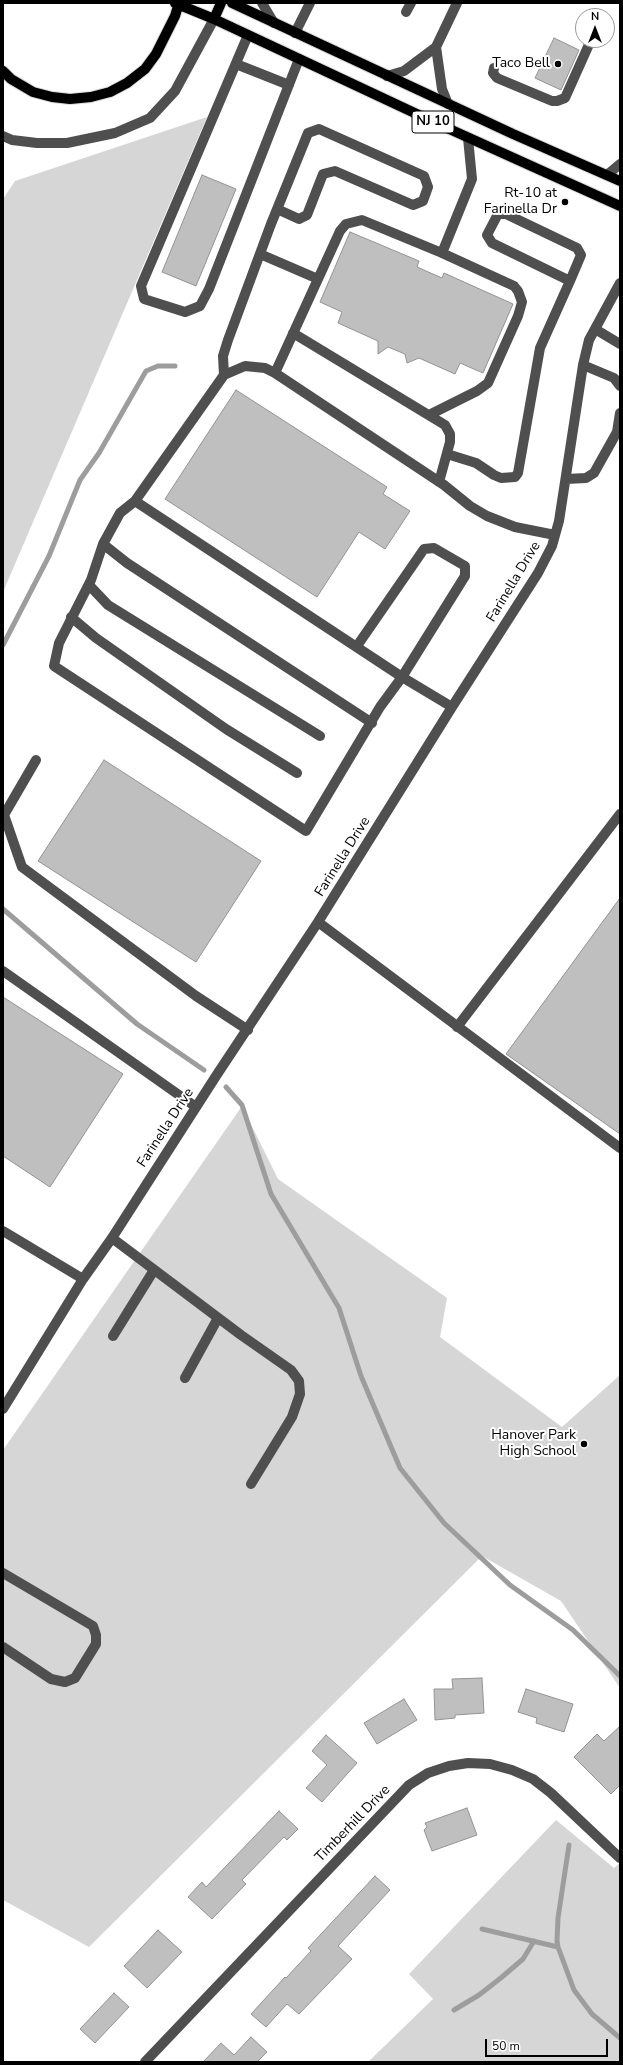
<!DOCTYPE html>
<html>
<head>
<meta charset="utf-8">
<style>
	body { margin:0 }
	#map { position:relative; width:623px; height:2065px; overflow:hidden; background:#fff; font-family:"Nunito Sans",sans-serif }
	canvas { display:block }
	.frame { position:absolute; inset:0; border:4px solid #000; pointer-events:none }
	.north { position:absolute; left:575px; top:8px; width:40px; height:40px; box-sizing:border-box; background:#fff; border:1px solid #999; border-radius:50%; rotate:0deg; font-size:11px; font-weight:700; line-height:16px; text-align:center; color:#000 }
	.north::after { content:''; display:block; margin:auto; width:14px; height:18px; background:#000; clip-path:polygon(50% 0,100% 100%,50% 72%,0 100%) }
	.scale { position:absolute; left:485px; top:2039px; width:123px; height:18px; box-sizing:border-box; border:2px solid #000; border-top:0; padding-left:5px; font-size:12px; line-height:14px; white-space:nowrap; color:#000; -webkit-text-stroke:3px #fff; paint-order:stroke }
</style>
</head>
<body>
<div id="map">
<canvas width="623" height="2065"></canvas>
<div class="frame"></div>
<div class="north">N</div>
<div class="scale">50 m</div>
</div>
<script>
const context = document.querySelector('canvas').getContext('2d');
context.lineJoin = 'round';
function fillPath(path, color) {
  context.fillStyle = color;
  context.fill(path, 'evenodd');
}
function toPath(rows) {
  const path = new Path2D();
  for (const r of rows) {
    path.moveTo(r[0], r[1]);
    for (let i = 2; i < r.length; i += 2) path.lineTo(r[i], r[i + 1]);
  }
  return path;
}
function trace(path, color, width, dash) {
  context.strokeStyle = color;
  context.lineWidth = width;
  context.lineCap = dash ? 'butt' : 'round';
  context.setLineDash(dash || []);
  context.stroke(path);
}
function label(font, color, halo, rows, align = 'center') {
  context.font = font + ' "Nunito Sans",sans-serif';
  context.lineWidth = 4;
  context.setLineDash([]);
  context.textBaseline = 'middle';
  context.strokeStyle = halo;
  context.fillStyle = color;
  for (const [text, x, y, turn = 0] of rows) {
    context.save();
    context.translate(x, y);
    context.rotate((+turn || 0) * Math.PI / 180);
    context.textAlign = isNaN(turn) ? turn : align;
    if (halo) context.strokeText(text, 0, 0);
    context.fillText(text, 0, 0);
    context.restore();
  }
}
fillPath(toPath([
	[207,117,3,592,3,199,15,181],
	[242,1106,278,1179,447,1298,440,1337,562,1427,620,1375,620,1688,561,1601,482,1556,89,1947,3,1900,3,1450],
	[556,1820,614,1868,620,1863,620,2062,368,2062,433,1999,409,1974]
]), '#d6d6d6');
trace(toPath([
	[3,645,49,556,80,480,99,453,146,371,158,366,175,366],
	[3,909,137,1024,204,1070],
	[226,1087,242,1105,271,1194,339,1308,361,1376,400,1468,444,1523,510,1585,573,1630,620,1676],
	[569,1845,558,1918,557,1941,558,1947,574,1990,592,2014,620,2038],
	[482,1929,558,1947],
	[454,2010,479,1995,502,1977,523,1959,534,1941]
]), '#9d9d9d', 5);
const building = toPath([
	[554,38,579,50,561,90,535,78,554,38],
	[202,175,236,189,196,286,162,272,202,175],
	[350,232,419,261,417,267,442,278,444,273,513,304,483,373,460,363,455,374,419,358,407,363,405,354,388,347,378,354,378,341,338,323,342,312,320,302,350,232],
	[236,390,387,487,383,494,410,511,385,549,359,532,317,597,165,499,236,390],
	[104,760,261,861,196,962,38,861,104,760],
	[620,898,620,1134,506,1054,620,898],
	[3,997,123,1074,50,1187,3,1156,3,997],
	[482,1678,484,1713,455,1715,455,1718,435,1720,434,1689,453,1689,452,1679,482,1678],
	[526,1689,573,1704,564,1732,536,1723,537,1718,518,1712,526,1689],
	[404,1699,417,1720,377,1744,364,1723,404,1699],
	[620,1726,620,1785,611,1794,574,1757,597,1734,604,1741,620,1726],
	[326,1735,357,1763,322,1802,306,1788,327,1765,312,1751,326,1735],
	[467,1808,477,1835,432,1851,424,1830,427,1827,425,1823,467,1808],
	[279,1811,298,1829,287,1840,284,1837,242,1880,246,1884,212,1919,188,1897,202,1882,206,1887,279,1811],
	[375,1876,390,1890,338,1946,352,1959,299,2014,287,2004,266,2027,251,2014,285,1977,286,1978,311,1951,308,1948,375,1876],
	[158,1930,182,1952,147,1988,124,1966,158,1930],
	[114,1993,129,2007,95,2043,80,2029,114,1993],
	[251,2037,267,2052,257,2062,203,2062,221,2043,234,2055,251,2037]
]);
fillPath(building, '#bfbfbf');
trace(building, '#939393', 1);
const major = toPath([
	[175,3,214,19,436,123,620,206],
	[232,3,513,134,620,181],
	[214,19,221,3],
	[3,71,11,79,33,92,52,97,70,99,91,97,110,92,127,83,145,69,156,54,175,16,179,3]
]);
trace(major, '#dbdbdb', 12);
trace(toPath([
	[262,3,274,23],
	[406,12,411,3],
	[295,33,310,3],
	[248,35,141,286,144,299,185,312,200,306,209,289,299,59],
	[436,47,457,3],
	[236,64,289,85],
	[494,68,493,73,497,78,552,101,557,101,565,98,591,40],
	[387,76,404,71,436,47,442,89,448,104],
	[3,136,12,140,37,143,67,143,115,133,150,118,175,91,214,19],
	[607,175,620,164],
	[442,253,472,179,468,138],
	[260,254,318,279,275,373],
	[318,279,340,231,346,224,362,220,442,253,514,286,518,291,522,302,518,316,488,383,477,391,429,415],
	[595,329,620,344],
	[293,333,445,425,450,434,450,442,439,482],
	[583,365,614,378,620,386],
	[224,375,223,356,228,340,271,224,308,133,319,129,424,176,428,187,423,201,413,205,335,171,323,174,307,215,299,219,277,209],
	[447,454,476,463,494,475,501,478,515,477,518,473,540,348,570,281,581,255,577,248,506,214,498,214,487,235,492,243,570,281],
	[566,479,586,478,594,473,617,432,620,413],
	[135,501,402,677,465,576,465,566,434,548,424,549,357,646],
	[103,544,127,563,372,723],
	[89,585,108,605,320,736],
	[71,617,96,638,226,729,297,773],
	[452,707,402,677,380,707,306,831,54,666,59,643,91,580,103,544,120,513,135,501,224,375,245,366,265,368,275,373,444,485,470,506,487,516,515,527,555,535],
	[36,760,4,815,22,867,196,996,248,1030],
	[318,922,620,1148],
	[3,971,196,1107],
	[457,1027,620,814],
	[3,1231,83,1279],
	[112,1238,241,1335,291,1370,299,1381,300,1394,292,1417,251,1484],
	[113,1336,154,1270],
	[185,1378,218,1318],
	[3,1409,83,1279,112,1238,216,1076,318,922,452,707,538,573,552,546,559,521,583,365,589,340,620,283],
	[3,1573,93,1626,96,1635,96,1644,75,1678,65,1682,51,1679,3,1647],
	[145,2062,409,1785,428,1773,449,1766,468,1763,490,1764,512,1770,533,1779,551,1793,620,1858]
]), '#4f4f4f', 10);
trace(major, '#000', 10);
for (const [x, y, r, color] of [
	[558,64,4,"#000"],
	[565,202,4,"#000"],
	[584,1444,4,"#000"]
]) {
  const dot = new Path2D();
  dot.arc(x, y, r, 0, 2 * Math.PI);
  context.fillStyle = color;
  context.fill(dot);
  trace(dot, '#fff', 1.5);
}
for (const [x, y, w] of [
	[433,122,42]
]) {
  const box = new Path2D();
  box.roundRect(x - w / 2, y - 11, w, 22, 3);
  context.fillStyle = '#fff';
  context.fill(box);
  trace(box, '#000', 1);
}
label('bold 13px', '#000', null, [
	["NJ 10",433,122]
]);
label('14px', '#000', '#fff', [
	["Taco Bell",550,64],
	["Rt-10 at",557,194],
	["Farinella Dr",557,210],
	["Hanover Park",576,1436],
	["High School",576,1452]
], 'right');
label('14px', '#000', '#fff', [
	["Farinella Drive",514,582,-59],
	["Farinella Drive",343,857,-58],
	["Farinella Drive",166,1128,-57],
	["Timberhill Drive",353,1824,-46]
]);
</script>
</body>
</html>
